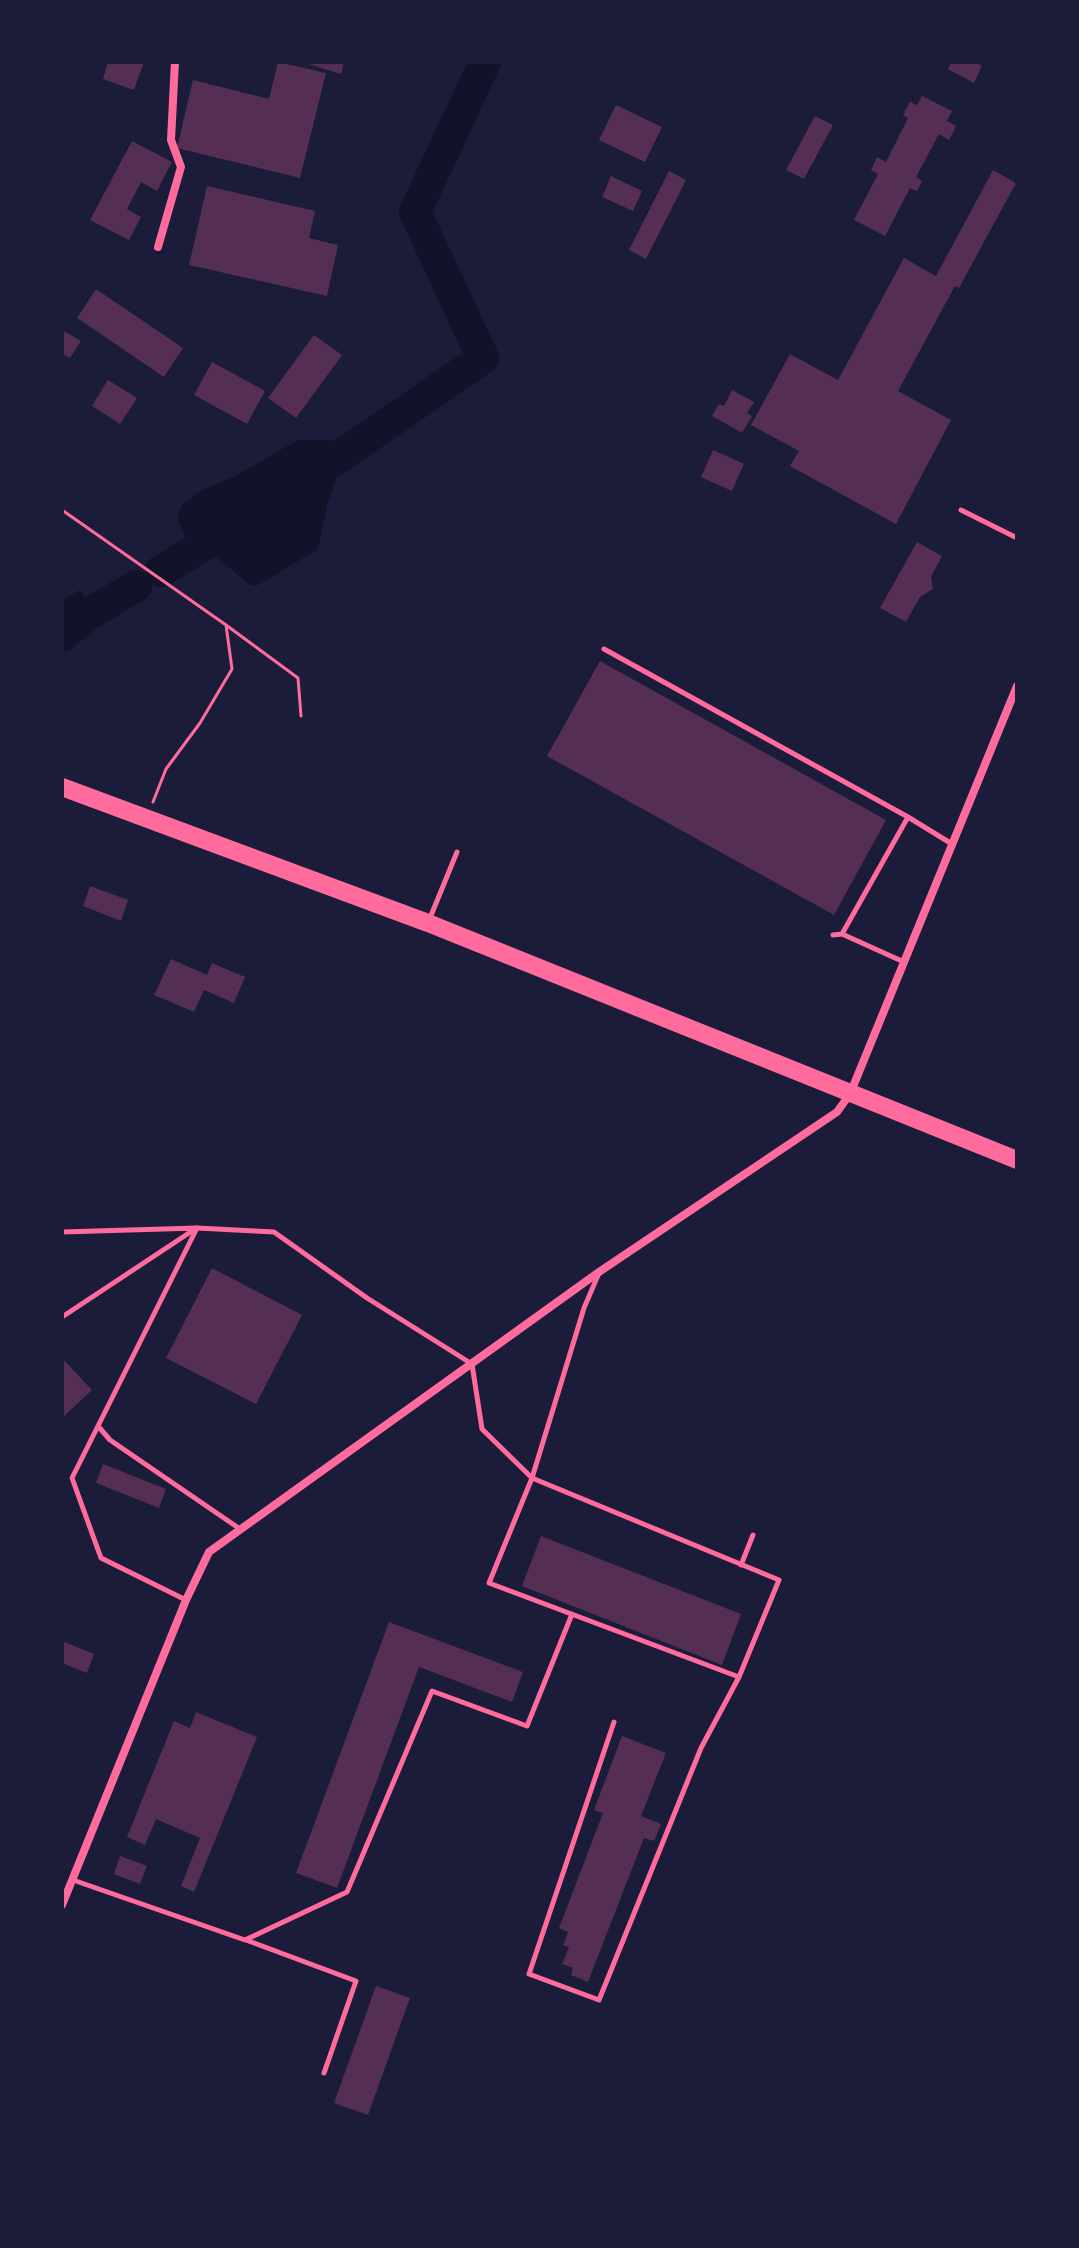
<!DOCTYPE html>
<html>
<head>
<meta charset="utf-8">
<style>
	body { margin:0 }
	#map { position:relative; width:1079px; height:2248px; overflow:hidden; background:#1b1b3a; font-family:Literata,serif }
	canvas { display:block }
	.frame { position:absolute; inset:0; border:64px solid #1b1b3a; pointer-events:none }
</style>
</head>
<body>
<div id="map">
<canvas width="1079" height="2248"></canvas>
<div class="frame"></div>
</div>
<script>
const context = document.querySelector('canvas').getContext('2d');
context.lineJoin = 'round';
function fillPath(path, color) {
  context.fillStyle = color;
  context.fill(path, 'evenodd');
}
function toPath(rows) {
  const path = new Path2D();
  for (const r of rows) {
    path.moveTo(r[0], r[1]);
    for (let i = 2; i < r.length; i += 2) path.lineTo(r[i], r[i + 1]);
  }
  return path;
}
function trace(path, color, width, dash) {
  context.strokeStyle = color;
  context.lineWidth = width;
  context.lineCap = dash ? 'butt' : 'round';
  context.setLineDash(dash || []);
  context.stroke(path);
}
fillPath(toPath([
	[298,440,331,440,338,446,341,454,339,471,327,505,318,549,256,586,248,584,215,555,191,542,185,535,178,520,179,512,183,504,197,493,237,475],
	[80,590,84,596,82,606,62,656,62,601]
]), '#12122b');
trace(toPath([
	[307,479,483,358,415,212,485,62],
	[161,571,238,524],
	[62,636,86,616,136,586]
]), '#12122b', 32);
fillPath(toPath([
	[108,62,144,62,134,90,103,79],
	[278,62,326,73,300,178,177,148,193,80,269,99],
	[302,62,344,62,341,74],
	[951,62,974,62,982,66,974,83,948,69],
	[922,96,952,111,947,121,956,126,949,140,939,134,916,177,922,181,917,191,910,188,885,236,854,220,878,174,871,170,877,157,886,162,908,118,903,115,910,102,917,105],
	[616,105,662,127,645,162,599,140],
	[815,116,833,125,804,179,786,170],
	[132,141,172,162,157,191,141,182,127,209,141,217,129,240,90,220],
	[993,170,1016,183,959,288,955,286,898,391,951,420,896,524,790,466,799,451,751,425,790,354,838,380,904,258,936,276],
	[669,171,686,180,646,259,629,250],
	[611,176,642,191,633,211,602,197],
	[207,186,315,211,309,238,338,245,327,296,189,265],
	[96,289,183,348,164,377,77,318],
	[62,330,81,341,70,358,62,354],
	[314,335,342,355,296,418,268,398],
	[212,362,265,391,247,424,194,395],
	[108,380,137,398,120,424,92,406],
	[732,390,754,402,747,413,752,416,742,433,712,416,719,404,724,406],
	[713,450,744,464,732,491,701,477],
	[917,542,942,556,931,577,933,589,920,597,906,622,880,608],
	[600,661,886,820,834,915,547,756],
	[90,886,128,900,121,921,83,906],
	[171,959,207,975,212,963,245,977,234,1003,204,990,194,1012,154,995],
	[212,1268,302,1315,256,1404,166,1358],
	[62,1358,92,1390,62,1418],
	[103,1464,166,1489,159,1508,96,1483],
	[541,1536,741,1614,722,1665,522,1586],
	[389,1622,523,1672,512,1702,419,1667,337,1888,296,1873],
	[62,1641,94,1654,87,1673,62,1663],
	[196,1712,257,1737,194,1892,181,1886,200,1838,156,1819,145,1845,127,1837,174,1721,190,1728],
	[622,1736,666,1753,641,1816,661,1824,654,1841,644,1838,588,1982,571,1975,573,1968,562,1964,569,1947,563,1945,568,1932,559,1928,603,1813,594,1810],
	[120,1856,147,1866,140,1884,114,1874],
	[376,1986,410,1998,368,2115,334,2103]
]), '#542f53');
trace(toPath([
	[62,510,226,625,232,669,200,723,166,769,153,802],
	[226,625,298,678,301,716]
]), '#ff6b9d', 3);
trace(toPath([
	[961,510,1017,538],
	[604,649,908,817,952,844],
	[430,918,457,852],
	[842,934,908,817],
	[833,935,842,934,904,962],
	[62,1232,197,1228,274,1232,367,1298,472,1364,482,1429,532,1478,584,1308,599,1273],
	[62,1317,195,1229],
	[98,1426,110,1440,240,1529],
	[741,1565,753,1535],
	[186,1600,101,1558,72,1478,197,1228],
	[614,1722,529,1974,599,2000,701,1748,739,1677,779,1580,532,1478,489,1583,739,1677],
	[73,1880,245,1940,347,1892,432,1691,527,1726,572,1614],
	[246,1940,356,1981,324,2073]
]), '#ff6b9d', 5);
trace(toPath([
	[158,247,181,167,171,140,175,62],
	[62,1905,186,1600,209,1552,599,1272,837,1112,850,1094,1017,686]
]), '#ff6b9d', 8);
trace(toPath([
	[62,787,428,923,1017,1160]
]), '#ff6b9d', 18);
</script>
</body>
</html>
